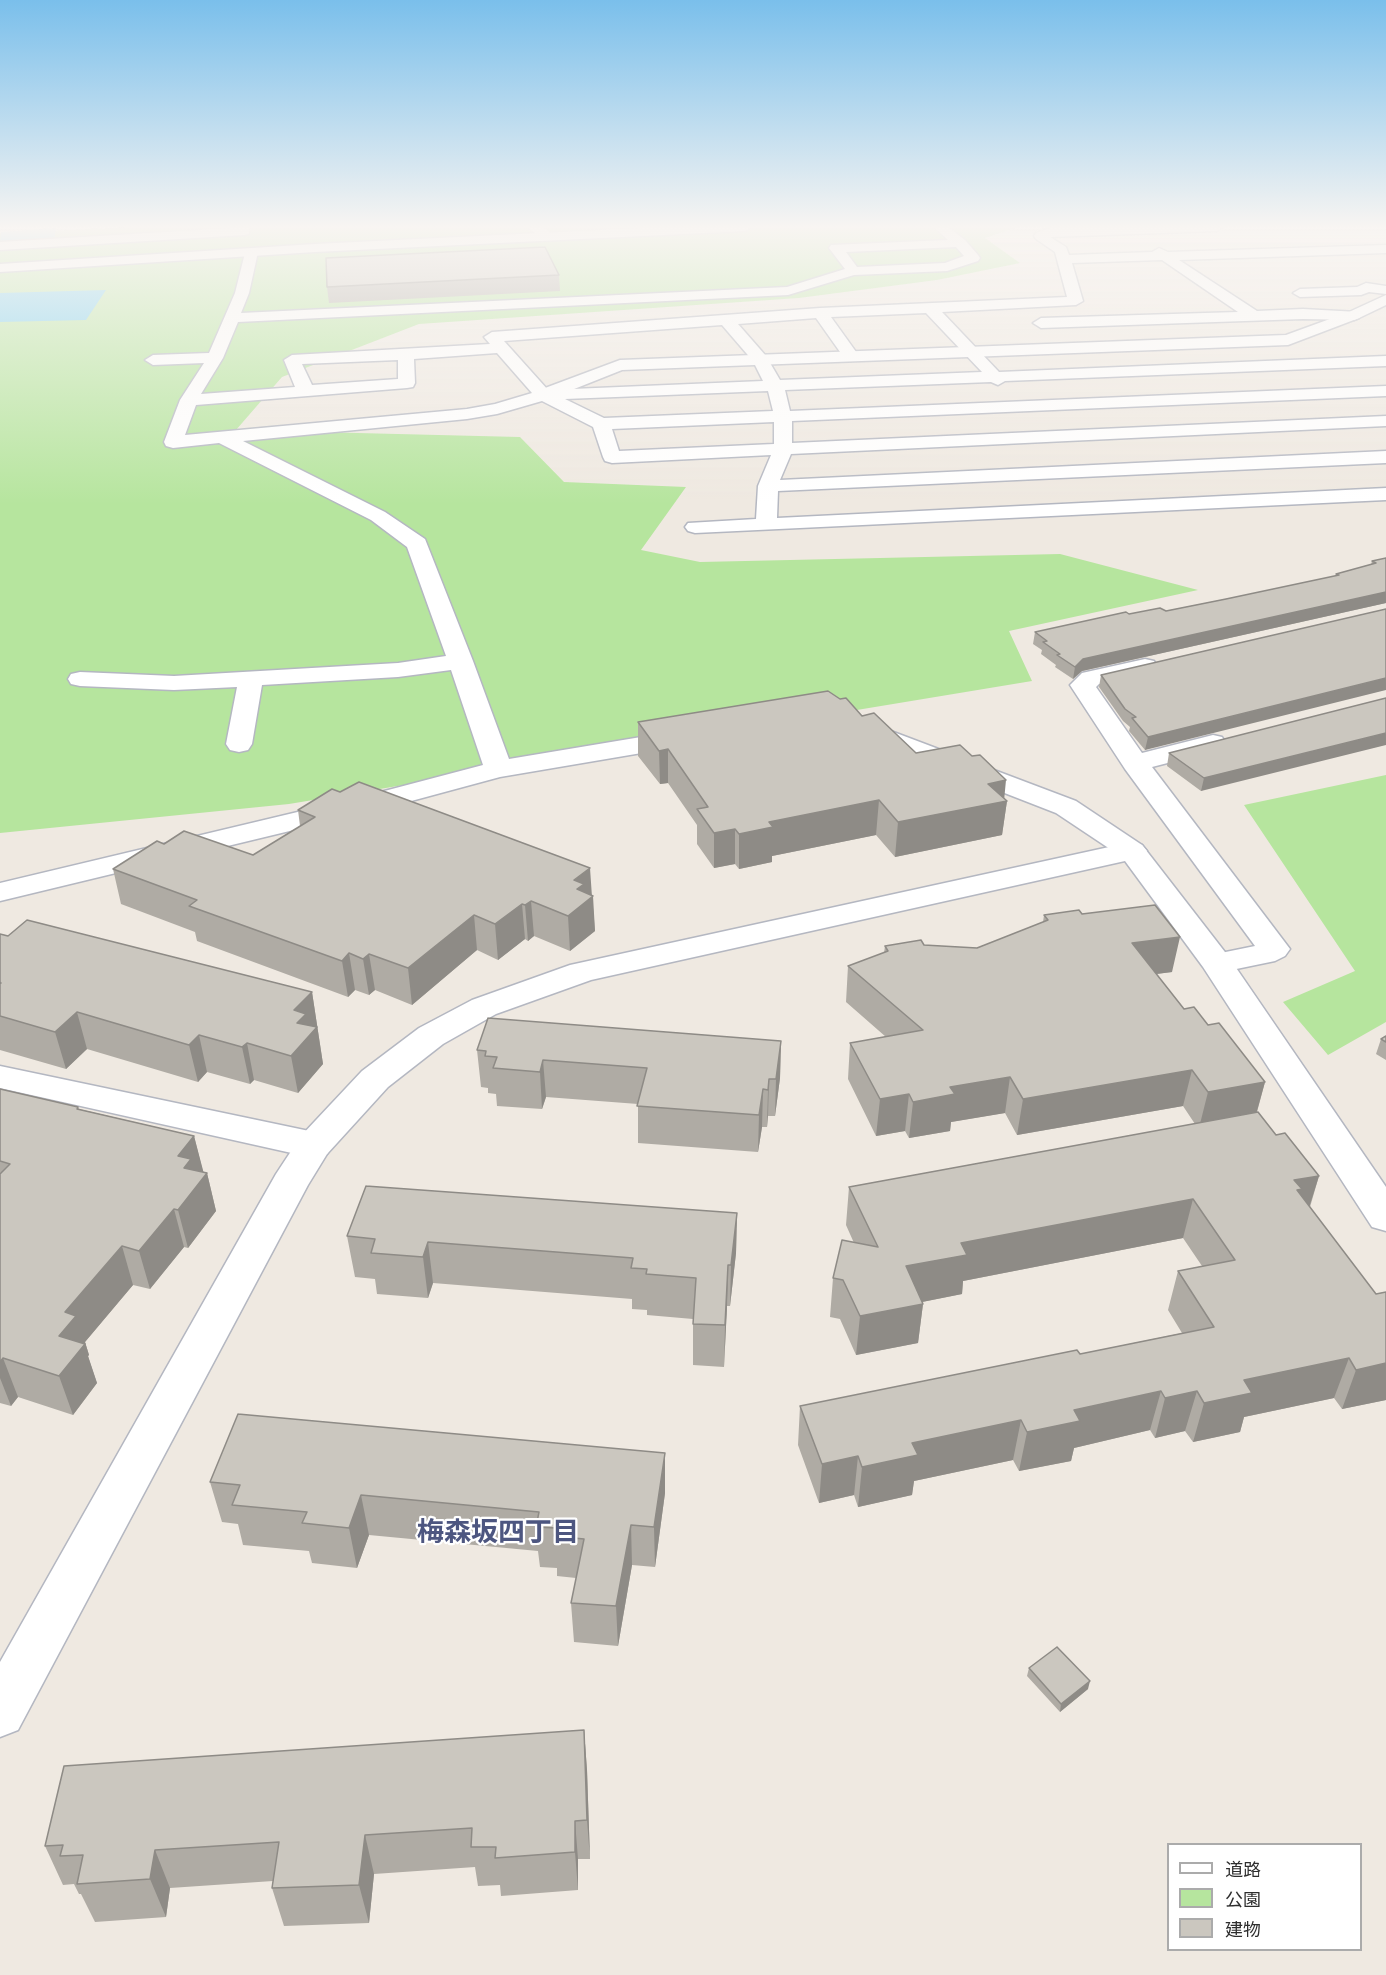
<!DOCTYPE html>
<html>
<head>
<meta charset="utf-8">
<style>
	body { margin:0 }
	#map { position:relative; width:1386px; height:1975px; overflow:hidden; background:#efe9e1; font-family:"Work Sans","Noto Sans JP",sans-serif }
	canvas { display:block }
	.legend { position:absolute; left:1167px; top:1843px; width:195px; height:108px; box-sizing:border-box; background:#fff; border:2px solid #ababab; margin:0; padding:8px 10px; list-style:none; font-size:18px; color:#2e2e2e }
	.legend li { display:flex; align-items:center; gap:12px; height:30px }
	.legend b { width:30px; border:2px solid #ababab }
</style>
</head>
<body>
<div id="map">
<canvas width="1386" height="1975"></canvas>
<ul class="legend">
<li><b style="height:8px;background:#fff"></b>道路</li>
<li><b style="height:16px;background:#b6e59e"></b>公園</li>
<li><b style="height:16px;background:#cbc7bf"></b>建物</li>
</ul>
</div>
<script>
const context = document.querySelector('canvas').getContext('2d');
context.lineJoin = 'round';
function fillPath(path, color) {
  context.fillStyle = color;
  context.fill(path, 'evenodd');
}
function toPath(rows) {
  const path = new Path2D();
  for (const r of rows) {
    path.moveTo(r[0], r[1]);
    for (let i = 2; i < r.length; i += 2) path.lineTo(r[i], r[i + 1]);
  }
  return path;
}
function trace(path, color, width, dash) {
  context.strokeStyle = color;
  context.lineWidth = width;
  context.lineCap = dash ? 'butt' : 'round';
  context.setLineDash(dash || []);
  context.stroke(path);
}
function label(font, color, halo, rows, align = 'center') {
  context.font = font + ' "Work Sans","Noto Sans JP",sans-serif';
  context.lineWidth = 4.5;
  context.setLineDash([]);
  context.textBaseline = 'middle';
  context.strokeStyle = halo;
  context.fillStyle = color;
  for (const [text, x, y, turn = 0] of rows) {
    context.save();
    context.translate(x, y);
    context.rotate((+turn || 0) * Math.PI / 180);
    context.textAlign = isNaN(turn) ? turn : align;
    if (halo) context.strokeText(text, 0, 0);
    context.fillText(text, 0, 0);
    context.restore();
  }
}
fillPath(toPath([
	[135,227,1018,227,985,238,1020,263,937,280,799,298,419,324,282,377,236,430,520,437,564,482,686,487,641,550,700,562,1060,554,1198,590,1009,631,1032,681,289,804,0,833,0,233],
	[1386,775,1386,1022,1328,1055,1283,1002,1355,971,1244,805]
]), '#b6e59e');
fillPath(toPath([
	[56,228,54,241,0,245,1,232],
	[106,290,86,320,0,322,0,293]
]), '#75cff0');
const minor = toPath([
	[249,227,249,234,244,235,0,250,0,242,249,227],
	[527,227,542,227,555,236,548,240,543,239,527,227],
	[934,227,948,227,965,240,978,255,980,258,978,261,947,271,854,275,788,295,238,322,223,358,201,394,295,387,284,360,292,355,490,344,484,337,492,332,820,308,1067,297,1055,252,1036,239,1034,236,1036,233,1050,228,1223,227,1217,231,1050,237,1066,247,1069,255,1152,252,1159,248,1168,252,1386,245,1386,253,1179,260,1257,311,1303,309,1359,312,1362,315,1359,318,1354,320,1303,319,1041,328,1033,323,1041,318,1238,312,1162,260,1072,263,1083,301,1076,305,942,312,999,372,1386,356,1386,366,1005,381,998,385,991,382,785,390,790,411,1386,386,1386,396,792,421,792,443,1386,416,1386,426,791,454,780,480,1386,451,1386,463,778,491,777,518,1386,488,1386,500,695,533,688,531,685,527,688,523,756,519,758,486,771,455,612,463,605,461,603,457,593,427,542,401,497,414,467,419,243,441,385,512,425,539,473,661,509,759,683,730,692,732,696,738,692,744,683,746,500,777,389,807,0,901,0,883,373,794,483,765,451,670,398,677,262,685,252,744,248,750,239,752,230,750,226,744,237,687,174,690,80,686,71,684,68,679,71,674,80,672,174,676,398,663,446,656,407,547,371,520,219,443,173,448,166,446,164,442,180,400,204,363,153,365,145,360,153,355,209,353,235,293,246,249,256,249,258,252,249,293,241,313,787,287,845,269,829,248,831,245,948,240,934,227],
	[956,247,964,256,945,263,857,267,846,252,956,247],
	[926,313,982,372,780,380,766,356,738,324,816,318,845,359,851,361,859,356,831,317,926,313],
	[722,325,753,361,763,381,548,390,504,341,722,325],
	[497,353,532,393,495,404,467,409,185,435,196,405,407,388,413,387,415,383,414,359,497,353],
	[398,360,398,379,312,385,302,364,398,360],
	[768,391,773,411,604,418,565,399,768,391],
	[774,422,774,444,619,451,612,429,774,422],
	[1366,283,1386,286,1386,294,1369,292,1361,295,1300,297,1293,293,1300,289,1357,287,1366,283],
	[1145,659,1154,661,1157,666,1154,671,1099,684,1096,687,1142,753,1213,735,1222,737,1226,743,1222,749,1152,767,1290,949,1285,956,1275,961,1217,973,1206,970,1201,963,1206,956,1255,946,1125,769,1070,685,1082,673,1145,659],
	[867,722,1076,801,1142,845,1147,851,1142,857,1132,860,1122,857,1056,813,858,736,854,730,858,724,867,722],
	[0,1066,314,1132,327,1136,333,1145,327,1154,314,1158,0,1088,0,1066]
]);
const tertiary = toPath([
	[1386,295,1386,305,1359,318,1288,345,622,370,549,399,537,399,534,395,537,391,620,360,1286,335,1349,312,1386,295],
	[1132,842,1142,845,1228,956,1386,1187,1386,1231,1372,1227,1203,967,1125,861,591,980,496,1014,443,1044,388,1087,327,1154,308,1185,18,1730,0,1737,0,1662,276,1174,301,1136,362,1071,419,1028,472,1000,570,965,1132,842]
]);
const secondary = toPath([
	[663,227,751,227,745,231,315,252,0,272,0,264,315,244,663,227]
]);
trace(minor, '#b4b7c1', 3);
trace(tertiary, '#b4b7c1', 3);
trace(secondary, '#b4b7c1', 3);
fillPath(minor, '#fff');
fillPath(tertiary, '#fff');
fillPath(secondary, '#fff');
fillPath(toPath([
	[559,275,560,291,329,303,327,287],
	[1386,558,1386,603,1082,671,1073,679,1055,667,1056,665,1041,654,1042,650,1033,644,1035,632,1129,614,1166,611,1226,599,1336,576,1336,574,1371,565,1372,561],
	[1386,609,1145,750,1129,731,1130,727,1123,721,1099,687,1101,675],
	[1386,698,1201,791,1167,766,1169,753],
	[862,716,916,753,1004,798,1007,801,1002,835,895,857,876,835,772,856,772,862,739,869,735,864,714,868,697,844,697,825,668,783,660,784,638,756,638,722],
	[298,810,592,895,595,931,570,951,534,936,528,941,525,939,498,960,477,950,412,1005,375,990,369,995,355,990,348,997,197,941,195,932,121,904,113,869,164,844,253,855,300,826],
	[1082,914,1172,972,1156,974,1184,1009,1208,1025,1265,1082,1257,1112,1276,1135,1319,1176,1310,1207,1376,1294,1386,1292,1386,1400,1342,1409,1334,1398,1244,1417,1240,1432,1193,1442,1185,1431,1155,1438,1150,1430,1074,1448,1071,1461,1019,1471,1013,1460,914,1481,912,1495,858,1507,854,1495,819,1503,798,1445,800,1406,1080,1354,1182,1333,1168,1310,1178,1271,1202,1266,1183,1238,963,1281,962,1294,922,1302,923,1304,918,1343,856,1355,840,1319,830,1317,833,1278,854,1243,846,1225,849,1187,1195,1124,1183,1106,1017,1135,1005,1113,951,1122,950,1131,909,1138,905,1131,876,1136,848,1079,850,1043,886,1037,846,1002,848,966,884,953,885,946,924,945,977,948,1043,922,1044,915],
	[0,934,312,992,323,1064,298,1093,254,1080,250,1084,207,1072,198,1082,87,1049,66,1069,0,1050],
	[1386,1036,1386,1060,1376,1054,1381,1039],
	[781,1041,780,1078,775,1116,768,1116,767,1127,762,1127,758,1152,638,1143,638,1104,546,1097,542,1109,497,1106,496,1094,488,1093,488,1088,481,1087,477,1050],
	[0,1089,78,1107,79,1109,194,1136,203,1172,207,1173,216,1211,188,1248,184,1247,150,1289,133,1285,85,1342,89,1355,88,1356,97,1383,73,1415,18,1397,11,1406,0,1403],
	[737,1213,736,1253,730,1306,727,1306,724,1367,693,1365,693,1319,647,1315,647,1310,632,1309,632,1299,433,1283,428,1298,377,1294,375,1279,355,1277,347,1236],
	[210,1482,665,1493,655,1567,632,1565,618,1646,574,1642,571,1603,576,1578,557,1576,557,1568,540,1567,538,1551,369,1535,357,1568,312,1563,309,1551,243,1545,238,1524,222,1522],
	[1029,1668,1088,1689,1060,1712,1027,1676],
	[584,1730,587,1770,590,1859,578,1859,578,1890,501,1896,500,1885,478,1886,475,1867,374,1874,369,1923,284,1926,272,1888,273,1881,170,1888,166,1917,95,1922,81,1894,79,1894,74,1884,63,1885,45,1846]
]), '#afaba4');
fillPath(toPath([
	[1386,592,1386,603,1082,671,1073,679,1075,667,1083,659],
	[1386,678,1386,690,1145,750,1148,737],
	[1386,733,1386,745,1201,791,1204,778],
	[668,749,668,783,660,784,659,751],
	[1006,780,1004,801,1007,801,1002,835,895,857,898,822,988,784],
	[879,800,876,835,772,856,772,862,739,869,739,834,769,822],
	[735,829,735,864,714,868,714,833],
	[590,868,592,897,593,896,595,931,570,951,568,916,574,880],
	[531,901,534,936,528,941,525,905],
	[522,904,525,939,498,960,495,924],
	[474,915,477,950,412,1005,408,968],
	[1180,937,1172,972,1125,978,1132,943],
	[349,953,355,990,348,997,342,961],
	[369,954,375,990,369,995,363,959],
	[312,992,323,1064,298,1093,291,1056,294,1010],
	[77,1012,87,1049,66,1069,55,1032],
	[199,1035,207,1072,198,1082,189,1045],
	[781,1041,780,1078,775,1116,776,1079],
	[247,1043,254,1080,250,1084,242,1047],
	[543,1060,546,1097,542,1109,540,1072],
	[1192,1070,1183,1106,1017,1135,1023,1099],
	[1010,1077,1005,1113,951,1122,950,1131,909,1138,913,1102,950,1087],
	[769,1079,768,1116,767,1127,768,1090],
	[1265,1082,1255,1118,1199,1128,1208,1092],
	[763,1089,762,1127,758,1152,759,1115],
	[909,1094,905,1131,876,1136,880,1099],
	[194,1136,204,1174,207,1173,216,1211,188,1248,178,1210,178,1156],
	[1319,1176,1307,1214,1293,1217,1294,1180],
	[1193,1199,1183,1238,963,1281,962,1294,902,1306,906,1266,961,1243],
	[174,1209,184,1247,150,1289,139,1251],
	[737,1213,736,1253,730,1306,731,1265],
	[428,1242,433,1283,428,1298,423,1257],
	[122,1246,133,1285,85,1342,89,1355,88,1356,97,1383,73,1415,59,1376,59,1336,65,1312],
	[728,1265,727,1306,724,1367,725,1325],
	[923,1304,918,1343,856,1355,860,1316],
	[3,1358,18,1397,11,1406,0,1378,0,1362],
	[1349,1358,1334,1398,1244,1417,1240,1432,1193,1442,1204,1403,1244,1380],
	[1386,1363,1386,1400,1342,1409,1356,1370],
	[1161,1391,1150,1430,1074,1448,1071,1461,1019,1471,1027,1432,1074,1410],
	[1197,1391,1185,1431,1155,1438,1165,1398],
	[1021,1420,1013,1460,914,1481,912,1495,858,1507,862,1467,912,1443],
	[665,1453,665,1493,655,1567,654,1527],
	[858,1456,854,1495,819,1503,822,1464],
	[361,1495,369,1535,357,1568,349,1528],
	[631,1525,632,1565,618,1646,616,1606],
	[1090,1681,1088,1689,1060,1712,1061,1704],
	[584,1730,587,1770,590,1859,587,1820],
	[575,1821,578,1859,578,1890,575,1852],
	[365,1835,374,1874,369,1923,359,1885],
	[155,1850,170,1888,166,1917,150,1879]
]), '#8e8b86');
const building = toPath([
	[545,247,559,275,327,287,326,258,545,247],
	[1386,558,1386,592,1083,659,1075,667,1057,655,1060,654,1043,642,1047,641,1035,632,1126,612,1129,614,1160,608,1166,611,1226,599,1339,575,1336,574,1376,563,1372,561,1386,558],
	[1386,609,1386,678,1148,737,1132,718,1136,717,1125,709,1101,675,1386,609],
	[828,691,840,699,846,698,862,716,874,713,916,753,960,745,972,756,980,755,1006,780,988,784,1007,801,898,822,879,800,769,822,773,827,739,834,735,829,714,833,697,809,708,807,668,749,659,751,638,722,828,691],
	[1386,698,1386,733,1204,778,1169,753,1386,698],
	[359,782,590,868,574,880,584,884,577,889,593,896,568,916,531,901,525,905,522,904,495,924,474,915,408,968,369,954,363,959,349,953,342,961,189,906,197,900,113,869,157,841,164,844,184,831,253,855,315,817,298,810,332,789,340,792,359,782],
	[1155,905,1180,937,1132,943,1184,1009,1194,1007,1208,1025,1219,1023,1265,1082,1208,1092,1192,1070,1023,1099,1010,1077,950,1087,955,1094,913,1102,909,1094,880,1099,850,1043,923,1030,848,966,888,951,885,946,921,940,924,945,977,948,1048,920,1044,915,1079,910,1082,914,1155,905],
	[27,920,312,992,294,1010,306,1014,297,1023,317,1027,291,1056,247,1043,242,1047,199,1035,189,1045,77,1012,55,1032,0,1016,0,984,1,983,0,982,0,934,8,936,27,920],
	[488,1018,781,1041,776,1079,769,1079,768,1090,763,1089,759,1115,637,1106,647,1068,543,1060,540,1072,493,1068,497,1057,485,1056,486,1051,477,1050,488,1018],
	[1386,1036,1386,1042,1381,1039,1386,1036],
	[0,1089,78,1107,77,1109,194,1136,178,1156,191,1159,184,1168,207,1173,178,1210,174,1209,139,1251,122,1246,65,1312,76,1316,59,1336,85,1344,59,1376,3,1358,0,1362,0,1174,10,1164,0,1161,0,1089],
	[1258,1112,1276,1135,1285,1133,1319,1176,1294,1180,1302,1189,1297,1190,1376,1294,1386,1292,1386,1363,1356,1370,1349,1358,1244,1380,1252,1393,1204,1403,1197,1391,1165,1398,1161,1391,1074,1410,1080,1421,1027,1432,1021,1420,912,1443,918,1455,862,1467,858,1456,822,1464,800,1406,1077,1350,1080,1354,1214,1327,1178,1271,1235,1260,1193,1199,961,1243,967,1255,906,1266,923,1304,860,1316,843,1280,833,1278,842,1240,878,1247,849,1187,1258,1112],
	[366,1186,737,1213,731,1265,728,1265,725,1325,693,1324,696,1278,646,1274,647,1269,631,1268,633,1258,428,1242,423,1257,371,1253,375,1239,347,1236,366,1186],
	[238,1414,665,1453,654,1527,631,1525,616,1606,571,1603,584,1539,554,1536,556,1528,536,1527,539,1512,361,1495,349,1528,302,1523,307,1512,232,1505,240,1485,210,1482,238,1414],
	[1057,1647,1090,1681,1061,1704,1029,1668,1057,1647],
	[584,1730,587,1820,575,1821,575,1852,495,1858,496,1847,471,1847,472,1828,365,1835,359,1885,272,1888,279,1842,155,1850,150,1879,77,1884,83,1855,60,1856,63,1845,45,1846,64,1766,584,1730]
]);
fillPath(building, '#cbc7bf');
trace(building, '#8e8b86', 1.5);
const sky = context.createLinearGradient(0, 0, 0, 504);
sky.addColorStop(0, '#7abfeb');
sky.addColorStop(0.45, '#f8f5f2');
sky.addColorStop(1, '#f8f5f200');
context.fillStyle = sky;
context.fillRect(0, 0, 1386, 504);
label('bold 27px', '#4d5680', '#fff', [
	["梅森坂四丁目",498,1533]
]);
</script>
</body>
</html>
